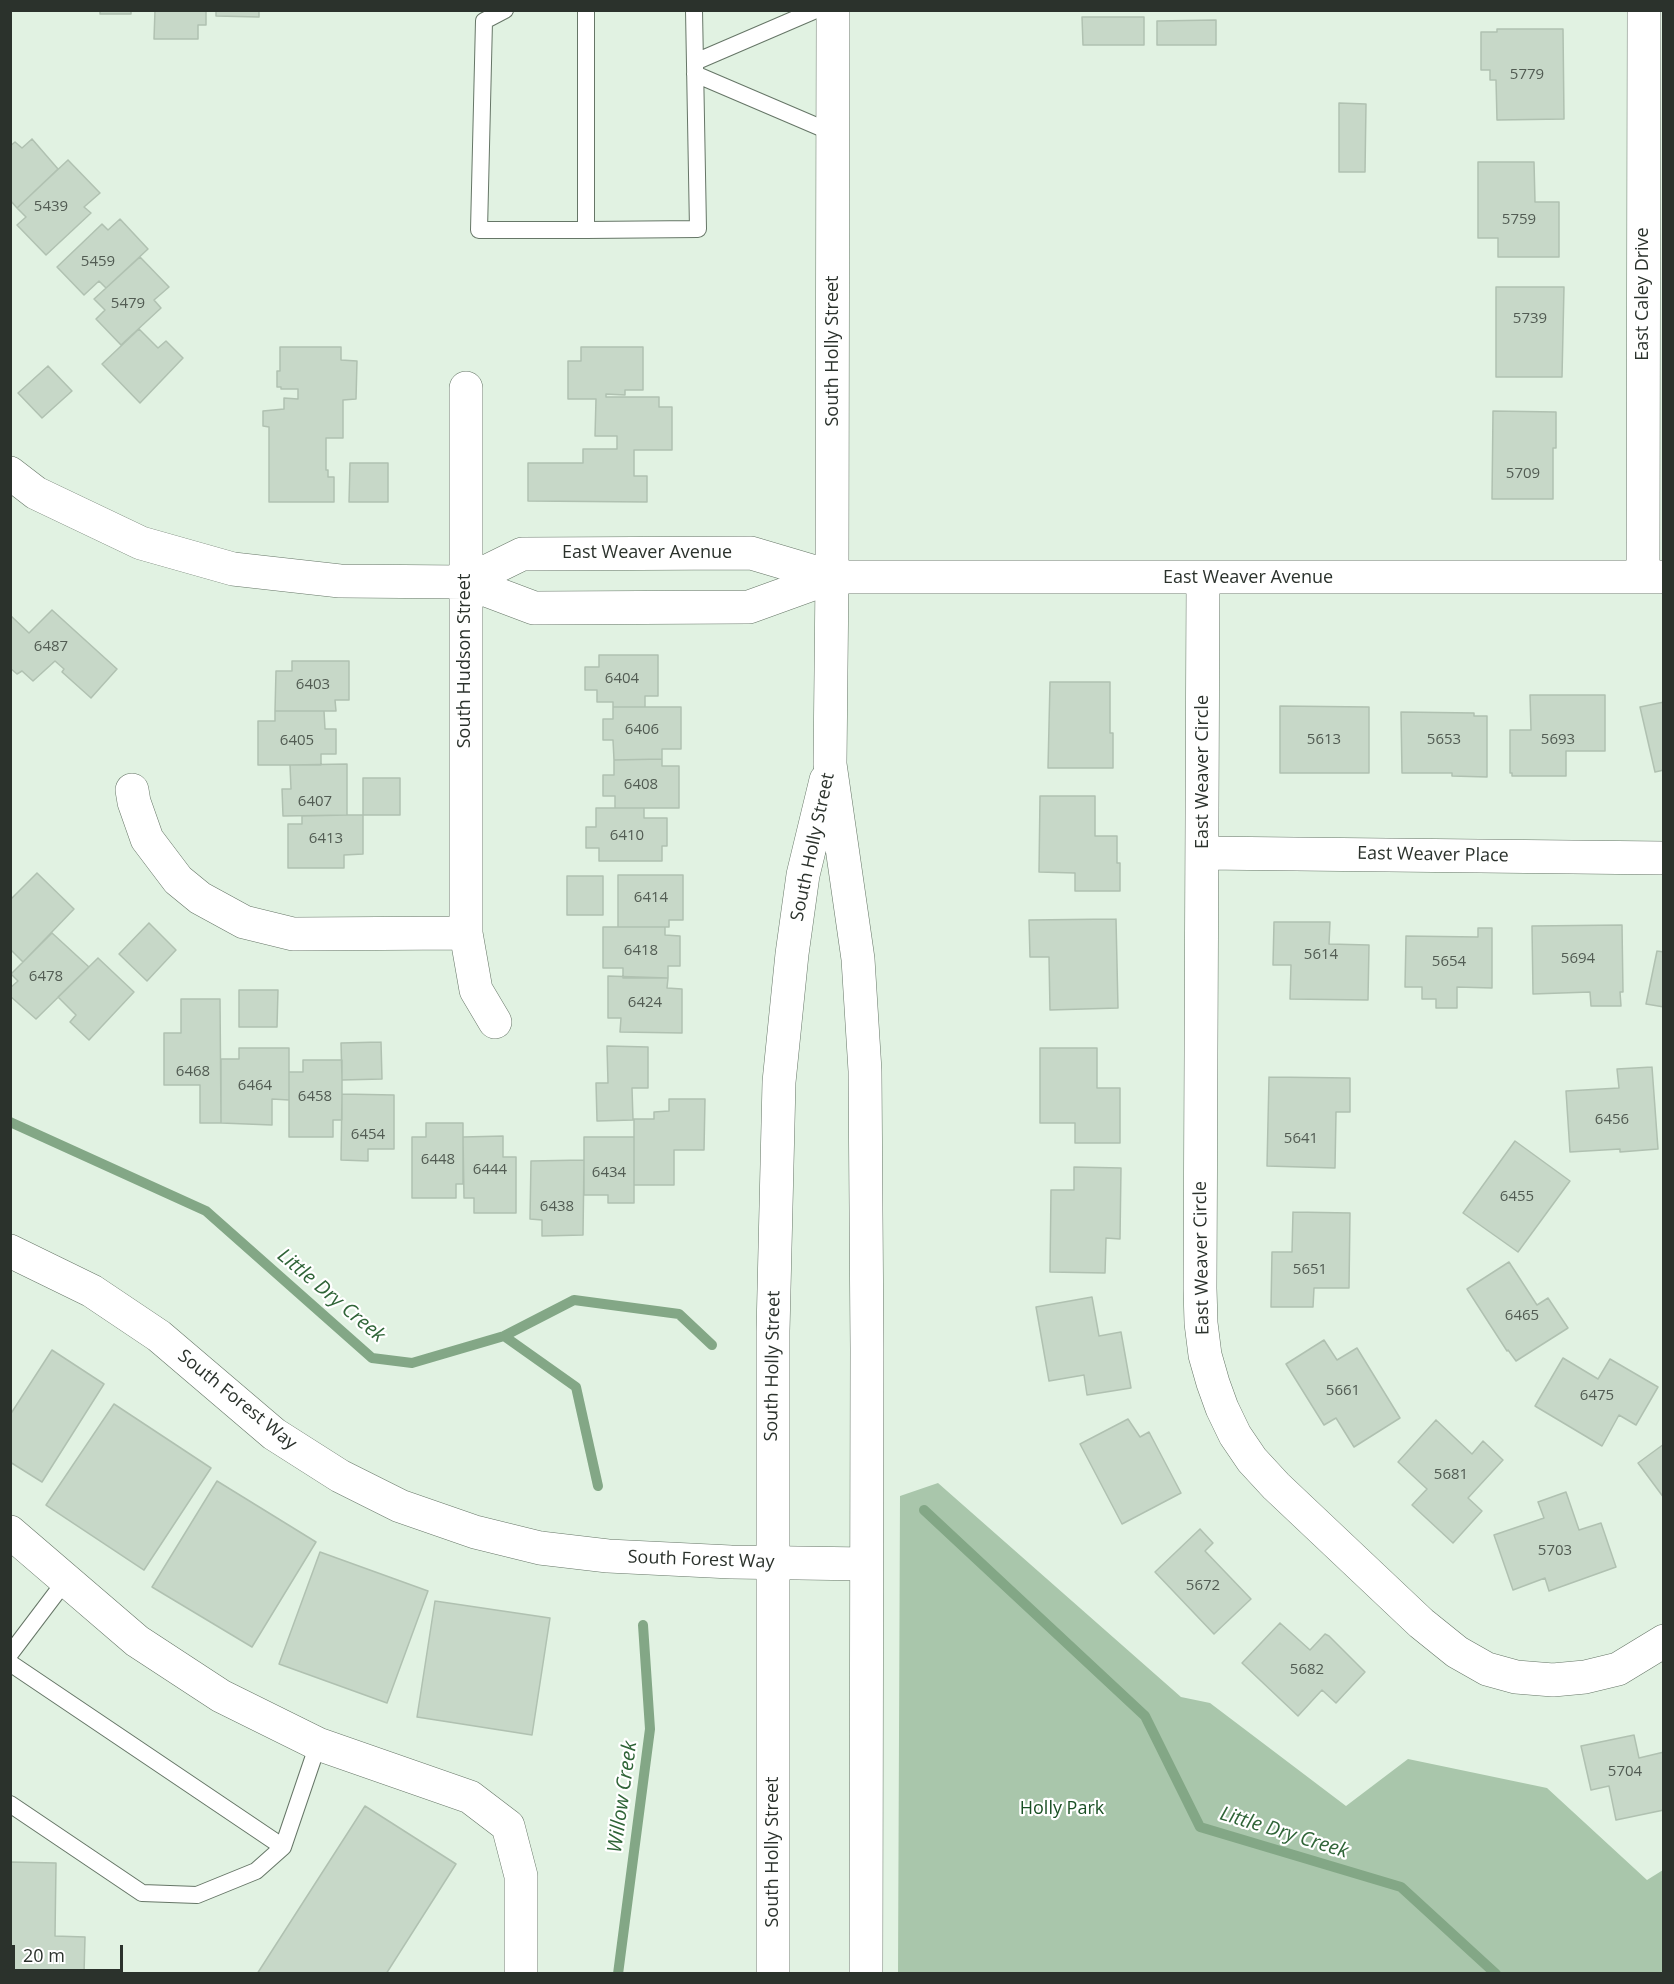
<!DOCTYPE html>
<html>
<head>
<meta charset="utf-8">
<style>
	body { margin:0 }
	#map { position:relative; width:1674px; height:1984px; overflow:hidden; background:#e1f2e2; font-family:"Open Sans",sans-serif }
	canvas { display:block }
	.frame { position:absolute; inset:0; border:12px solid #2b322c; pointer-events:none }
	.scale { position:absolute; left:12px; top:1945px; width:111px; height:27px; box-sizing:border-box; border:3px solid #2b322c; border-top:0; padding-left:8px; font-size:18px; line-height:21px; white-space:nowrap; color:#2b322c; -webkit-text-stroke:4px #fff; paint-order:stroke }
</style>
</head>
<body>
<div id="map">
<canvas width="1674" height="1984"></canvas>
<div class="frame"></div>
<div class="scale">20 m</div>
</div>
<script>
const context = document.querySelector('canvas').getContext('2d');
context.lineJoin = 'round';
function fillPath(path, color) {
  context.fillStyle = color;
  context.fill(path, 'evenodd');
}
function toPath(rows) {
  const path = new Path2D();
  for (const r of rows) {
    path.moveTo(r[0], r[1]);
    for (let i = 2; i < r.length; i += 2) path.lineTo(r[i], r[i + 1]);
  }
  return path;
}
function trace(path, color, width, dash) {
  context.strokeStyle = color;
  context.lineWidth = width;
  context.lineCap = dash ? 'butt' : 'round';
  context.setLineDash(dash || []);
  context.stroke(path);
}
function label(font, color, halo, rows, align = 'center') {
  context.font = font + ' "Open Sans",sans-serif';
  context.lineWidth = 4.5;
  context.setLineDash([]);
  context.textBaseline = 'middle';
  context.strokeStyle = halo;
  context.fillStyle = color;
  for (const [text, x, y, turn = 0] of rows) {
    context.save();
    context.translate(x, y);
    context.rotate((+turn || 0) * Math.PI / 180);
    context.textAlign = isNaN(turn) ? turn : align;
    if (halo) context.strokeText(text, 0, 0);
    context.fillText(text, 0, 0);
    context.restore();
  }
}
fillPath(toPath([
	[938,1483,1181,1697,1210,1703,1346,1806,1408,1759,1547,1788,1647,1880,1663,1870,1663,1973,898,1973,900,1496]
]), '#a9c6ab');
trace(toPath([
	[10,1122,206,1211,372,1358,412,1363,504,1336,574,1300,679,1314,712,1345],
	[504,1336,576,1387,598,1486],
	[924,1510,1145,1716,1200,1827,1401,1887,1496,1974],
	[618,1974,650,1729,643,1625]
]), '#83a786', 10);
const building = toPath([
	[100,10,131,10,131,14,100,14,100,10],
	[155,10,206,10,206,25,198,25,198,39,154,39,155,10],
	[216,10,259,10,259,17,216,16,216,10],
	[1082,17,1144,17,1144,45,1083,45,1082,17],
	[1216,20,1216,45,1157,45,1157,21,1216,20],
	[1497,29,1563,29,1564,119,1497,120,1496,80,1490,80,1490,70,1481,70,1481,32,1497,32,1497,29],
	[1339,103,1366,104,1365,172,1339,172,1339,103],
	[32,139,58,169,17,208,10,200,10,146,15,142,22,148,32,139],
	[68,160,100,193,84,207,91,213,46,255,17,225,26,217,17,208,68,160],
	[1478,162,1534,162,1535,202,1559,202,1559,257,1498,257,1498,238,1478,238,1478,162],
	[120,219,148,249,106,288,99,281,84,295,57,267,102,224,108,230,120,219],
	[140,257,169,287,154,300,161,308,121,345,96,319,105,310,94,299,140,257],
	[1496,287,1564,287,1562,377,1496,377,1496,287],
	[139,329,158,348,166,341,183,358,140,403,102,364,139,329],
	[280,347,341,347,341,360,357,361,356,399,343,400,343,438,326,438,326,470,328,470,328,477,334,477,334,502,269,502,269,427,263,426,263,411,284,409,284,398,298,399,298,389,281,389,281,387,277,387,277,371,280,371,280,347],
	[581,347,643,347,643,390,625,390,625,395,606,394,606,397,659,397,659,407,672,407,672,450,634,450,634,476,647,476,647,502,528,501,528,463,583,463,583,449,617,449,617,436,595,436,596,399,568,399,568,361,581,361,581,347],
	[48,366,72,391,42,418,18,393,48,366],
	[1493,411,1556,412,1556,448,1553,448,1553,499,1492,499,1493,411],
	[350,463,388,463,388,502,349,502,350,463],
	[52,610,117,669,91,698,62,672,64,669,55,661,33,681,22,671,17,674,10,668,10,615,29,633,52,610],
	[599,655,658,655,658,696,645,696,645,707,613,707,613,702,597,702,597,690,585,690,585,667,599,667,599,655],
	[292,661,349,661,349,700,335,700,336,711,275,711,276,671,292,671,292,661],
	[1050,682,1110,682,1110,733,1113,733,1113,768,1048,768,1050,682],
	[1530,695,1605,695,1605,751,1566,751,1566,776,1512,776,1512,773,1510,773,1510,730,1531,730,1530,695],
	[1664,702,1664,770,1655,772,1640,707,1664,702],
	[1280,706,1369,707,1369,773,1280,773,1280,706],
	[613,707,681,707,681,749,662,749,662,759,614,760,613,740,603,740,603,719,613,719,613,707],
	[275,711,324,711,325,729,336,729,336,754,321,754,321,765,258,765,258,721,275,721,275,711],
	[1401,712,1474,713,1474,716,1487,716,1487,777,1452,776,1452,773,1402,773,1401,712],
	[662,759,662,766,679,766,679,808,615,808,615,796,603,796,603,775,614,775,614,760,662,759],
	[347,764,347,815,283,816,282,789,291,789,290,765,347,764],
	[363,778,400,778,400,815,363,815,363,778],
	[1040,796,1095,796,1095,836,1117,836,1117,863,1120,863,1120,891,1075,891,1075,873,1039,872,1040,796],
	[596,808,644,808,644,818,667,818,667,846,662,846,662,861,599,861,599,848,586,848,586,827,596,827,596,808],
	[347,815,363,815,363,854,344,855,344,868,288,868,288,824,302,824,302,816,347,815],
	[37,873,74,909,23,962,10,949,10,900,37,873],
	[618,875,683,875,683,920,669,920,669,927,618,927,618,875],
	[567,876,603,876,603,915,567,915,567,876],
	[1116,919,1118,1008,1050,1010,1049,957,1030,957,1029,920,1116,919],
	[1274,922,1330,922,1329,944,1369,945,1368,1000,1290,999,1291,965,1273,965,1274,922],
	[149,923,176,950,147,981,119,954,149,923],
	[1622,925,1623,992,1620,992,1621,1006,1591,1006,1590,992,1533,994,1532,926,1622,925],
	[603,927,665,927,665,935,680,936,680,966,668,966,668,978,623,978,623,968,603,968,603,927],
	[1478,928,1492,928,1492,988,1457,987,1457,1008,1436,1008,1436,999,1422,999,1422,987,1405,987,1406,936,1478,937,1478,928],
	[52,933,89,967,36,1019,10,996,10,988,18,981,11,974,52,933],
	[1657,951,1664,952,1664,1007,1646,1004,1657,951],
	[98,958,134,992,89,1040,70,1022,76,1015,58,997,98,958],
	[608,976,668,978,667,988,682,989,682,1033,620,1032,621,1018,608,1018,608,976],
	[239,990,278,990,277,1027,239,1027,239,990],
	[181,999,220,999,221,1123,200,1123,200,1085,164,1085,164,1033,181,1033,181,999],
	[381,1042,382,1079,342,1080,341,1043,381,1042],
	[607,1046,648,1047,648,1088,632,1088,633,1120,597,1121,596,1083,608,1083,607,1046],
	[239,1048,289,1048,289,1100,272,1099,272,1125,221,1123,221,1059,239,1059,239,1048],
	[1040,1048,1097,1048,1097,1088,1120,1088,1120,1143,1075,1143,1075,1123,1040,1123,1040,1048],
	[303,1060,342,1060,342,1120,333,1120,333,1137,289,1137,289,1072,303,1072,303,1060],
	[1652,1067,1658,1149,1620,1152,1620,1149,1570,1152,1566,1091,1619,1088,1617,1069,1652,1067],
	[1269,1077,1350,1078,1350,1112,1336,1112,1335,1168,1267,1166,1269,1077],
	[342,1094,394,1095,394,1149,368,1149,368,1161,341,1160,342,1094],
	[669,1099,705,1099,704,1150,674,1150,674,1185,634,1185,634,1119,654,1119,654,1112,669,1111,669,1099],
	[426,1123,463,1123,463,1184,456,1184,456,1198,412,1198,412,1137,426,1137,426,1123],
	[503,1136,503,1157,516,1157,516,1213,474,1213,474,1198,464,1198,463,1137,503,1136],
	[584,1137,634,1137,634,1203,608,1203,608,1195,584,1195,584,1137],
	[1515,1141,1570,1181,1518,1252,1463,1213,1515,1141],
	[584,1160,583,1235,542,1236,542,1220,530,1219,531,1161,584,1160],
	[1074,1167,1121,1168,1120,1239,1106,1238,1105,1273,1050,1272,1051,1190,1074,1190,1074,1167],
	[1293,1212,1350,1213,1349,1288,1314,1288,1313,1307,1271,1307,1272,1252,1292,1252,1293,1212],
	[1509,1262,1537,1305,1548,1298,1568,1328,1516,1361,1508,1350,1507,1351,1467,1289,1509,1262],
	[1092,1297,1099,1336,1121,1332,1131,1388,1087,1395,1084,1375,1049,1381,1036,1307,1092,1297],
	[1324,1340,1337,1360,1357,1348,1400,1418,1354,1447,1336,1418,1324,1425,1286,1364,1324,1340],
	[52,1350,104,1384,42,1482,10,1462,10,1415,52,1350],
	[1563,1358,1598,1379,1610,1359,1658,1387,1636,1425,1619,1415,1602,1446,1535,1406,1563,1358],
	[114,1404,211,1468,144,1570,46,1505,114,1404],
	[1128,1419,1140,1437,1149,1432,1181,1493,1122,1524,1080,1444,1128,1419],
	[1436,1420,1472,1454,1483,1441,1503,1460,1468,1498,1482,1511,1453,1543,1412,1505,1427,1489,1398,1462,1436,1420],
	[1664,1444,1664,1498,1638,1463,1664,1444],
	[217,1481,316,1542,252,1647,152,1587,217,1481],
	[1566,1492,1579,1530,1601,1523,1616,1567,1549,1591,1545,1578,1513,1590,1494,1535,1544,1518,1538,1502,1566,1492],
	[1200,1529,1213,1543,1205,1551,1251,1599,1214,1634,1155,1572,1200,1529],
	[320,1552,428,1591,387,1703,279,1664,320,1552],
	[435,1601,550,1618,532,1735,417,1717,435,1601],
	[1280,1623,1310,1650,1325,1634,1329,1636,1365,1672,1336,1703,1322,1690,1298,1716,1242,1663,1280,1623],
	[1634,1735,1639,1758,1664,1752,1664,1810,1616,1820,1609,1786,1591,1790,1581,1746,1634,1735],
	[365,1806,456,1864,386,1974,257,1974,365,1806],
	[10,1862,56,1863,55,1936,85,1937,84,1974,10,1974,10,1862]
]);
fillPath(building, '#c7d8c8');
trace(building, '#b0c1b1', 1.5);
const service = toPath([
	[505,10,484,21,479,230,586,230,586,10],
	[695,62,816,10],
	[695,74,833,133],
	[586,230,698,229,694,10],
	[10,1654,66,1580],
	[10,1663,283,1847],
	[10,1804,142,1893,197,1895,256,1871,283,1847,318,1744]
]);
const minor = toPath([
	[466,388,466,933,476,990,495,1022],
	[10,473,36,493,141,543,233,569,340,581,465,582,534,608,749,607,832,577],
	[1643,577,1644,10],
	[1203,578,1200,1288,1201,1323,1205,1355,1213,1383,1222,1408,1235,1435,1252,1460,1276,1486,1421,1623,1457,1652,1487,1669,1516,1677,1553,1680,1585,1677,1618,1669,1664,1641],
	[465,582,522,554,751,553,832,577,1664,577],
	[132,790,134,802,147,839,178,880,200,898,244,922,293,934,466,933],
	[1203,853,1664,858],
	[10,1251,92,1291,159,1336,274,1434,340,1476,400,1506,475,1532,540,1548,608,1556,731,1562,866,1564],
	[10,1532,137,1641,221,1696,318,1744,470,1797,508,1826,521,1876,521,1974]
]);
const secondary = toPath([
	[833,10,832,577,830,764,858,959,865,1071,867,1349,866,1974],
	[773,1974,773,1331,779,1082,792,954,803,875,826,780]
]);
trace(service, '#667667', 18);
trace(minor, '#667667', 34);
trace(secondary, '#667667', 34);
trace(service, '#fff', 16);
trace(minor, '#fff', 33);
trace(secondary, '#fff', 33);
label('15px', '#525c53', null, [
	["5779",1527,75],
	["5439",51,207],
	["5759",1519,220],
	["5459",98,262],
	["5479",128,304],
	["5739",1530,319],
	["5709",1523,474],
	["6487",51,647],
	["6404",622,679],
	["6403",313,685],
	["6406",642,730],
	["5613",1324,740],
	["5653",1444,740],
	["5693",1558,740],
	["6405",297,741],
	["6408",641,785],
	["6407",315,802],
	["6410",627,836],
	["6413",326,839],
	["6414",651,898],
	["6418",641,951],
	["5614",1321,955],
	["5694",1578,959],
	["5654",1449,962],
	["6478",46,977],
	["6424",645,1003],
	["6468",193,1072],
	["6464",255,1086],
	["6458",315,1097],
	["6456",1612,1120],
	["6454",368,1135],
	["5641",1301,1139],
	["6448",438,1160],
	["6444",490,1170],
	["6434",609,1173],
	["6455",1517,1197],
	["6438",557,1207],
	["5651",1310,1270],
	["6465",1522,1316],
	["5661",1343,1391],
	["6475",1597,1396],
	["5681",1451,1475],
	["5703",1555,1551],
	["5672",1203,1586],
	["5682",1307,1670],
	["5704",1625,1772]
]);
label('18px', '#2b322c', '#fff', [
	["East Caley Drive",1643,294,-90],
	["South Holly Street",833,351,-90],
	["East Weaver Avenue",647,553],
	["East Weaver Avenue",1248,578],
	["South Hudson Street",465,661,-90],
	["East Weaver Circle",1203,772,-90],
	["South Holly Street",813,847,-78],
	["East Weaver Place",1433,855,1],
	["East Weaver Circle",1202,1258,-91],
	["South Holly Street",773,1366,-89],
	["South Forest Way",237,1400,39],
	["South Forest Way",701,1560,2],
	["South Holly Street",773,1852,-90]
]);
label('18px', '#1a5024', '#fff', [
	["Holly Park",1062,1809]
]);
label('italic 20px', '#2f6437', '#fff', [
	["Little Dry Creek",331,1296,40],
	["Willow Creek",623,1797,-82],
	["Little Dry Creek",1284,1833,17]
]);
</script>
</body>
</html>
